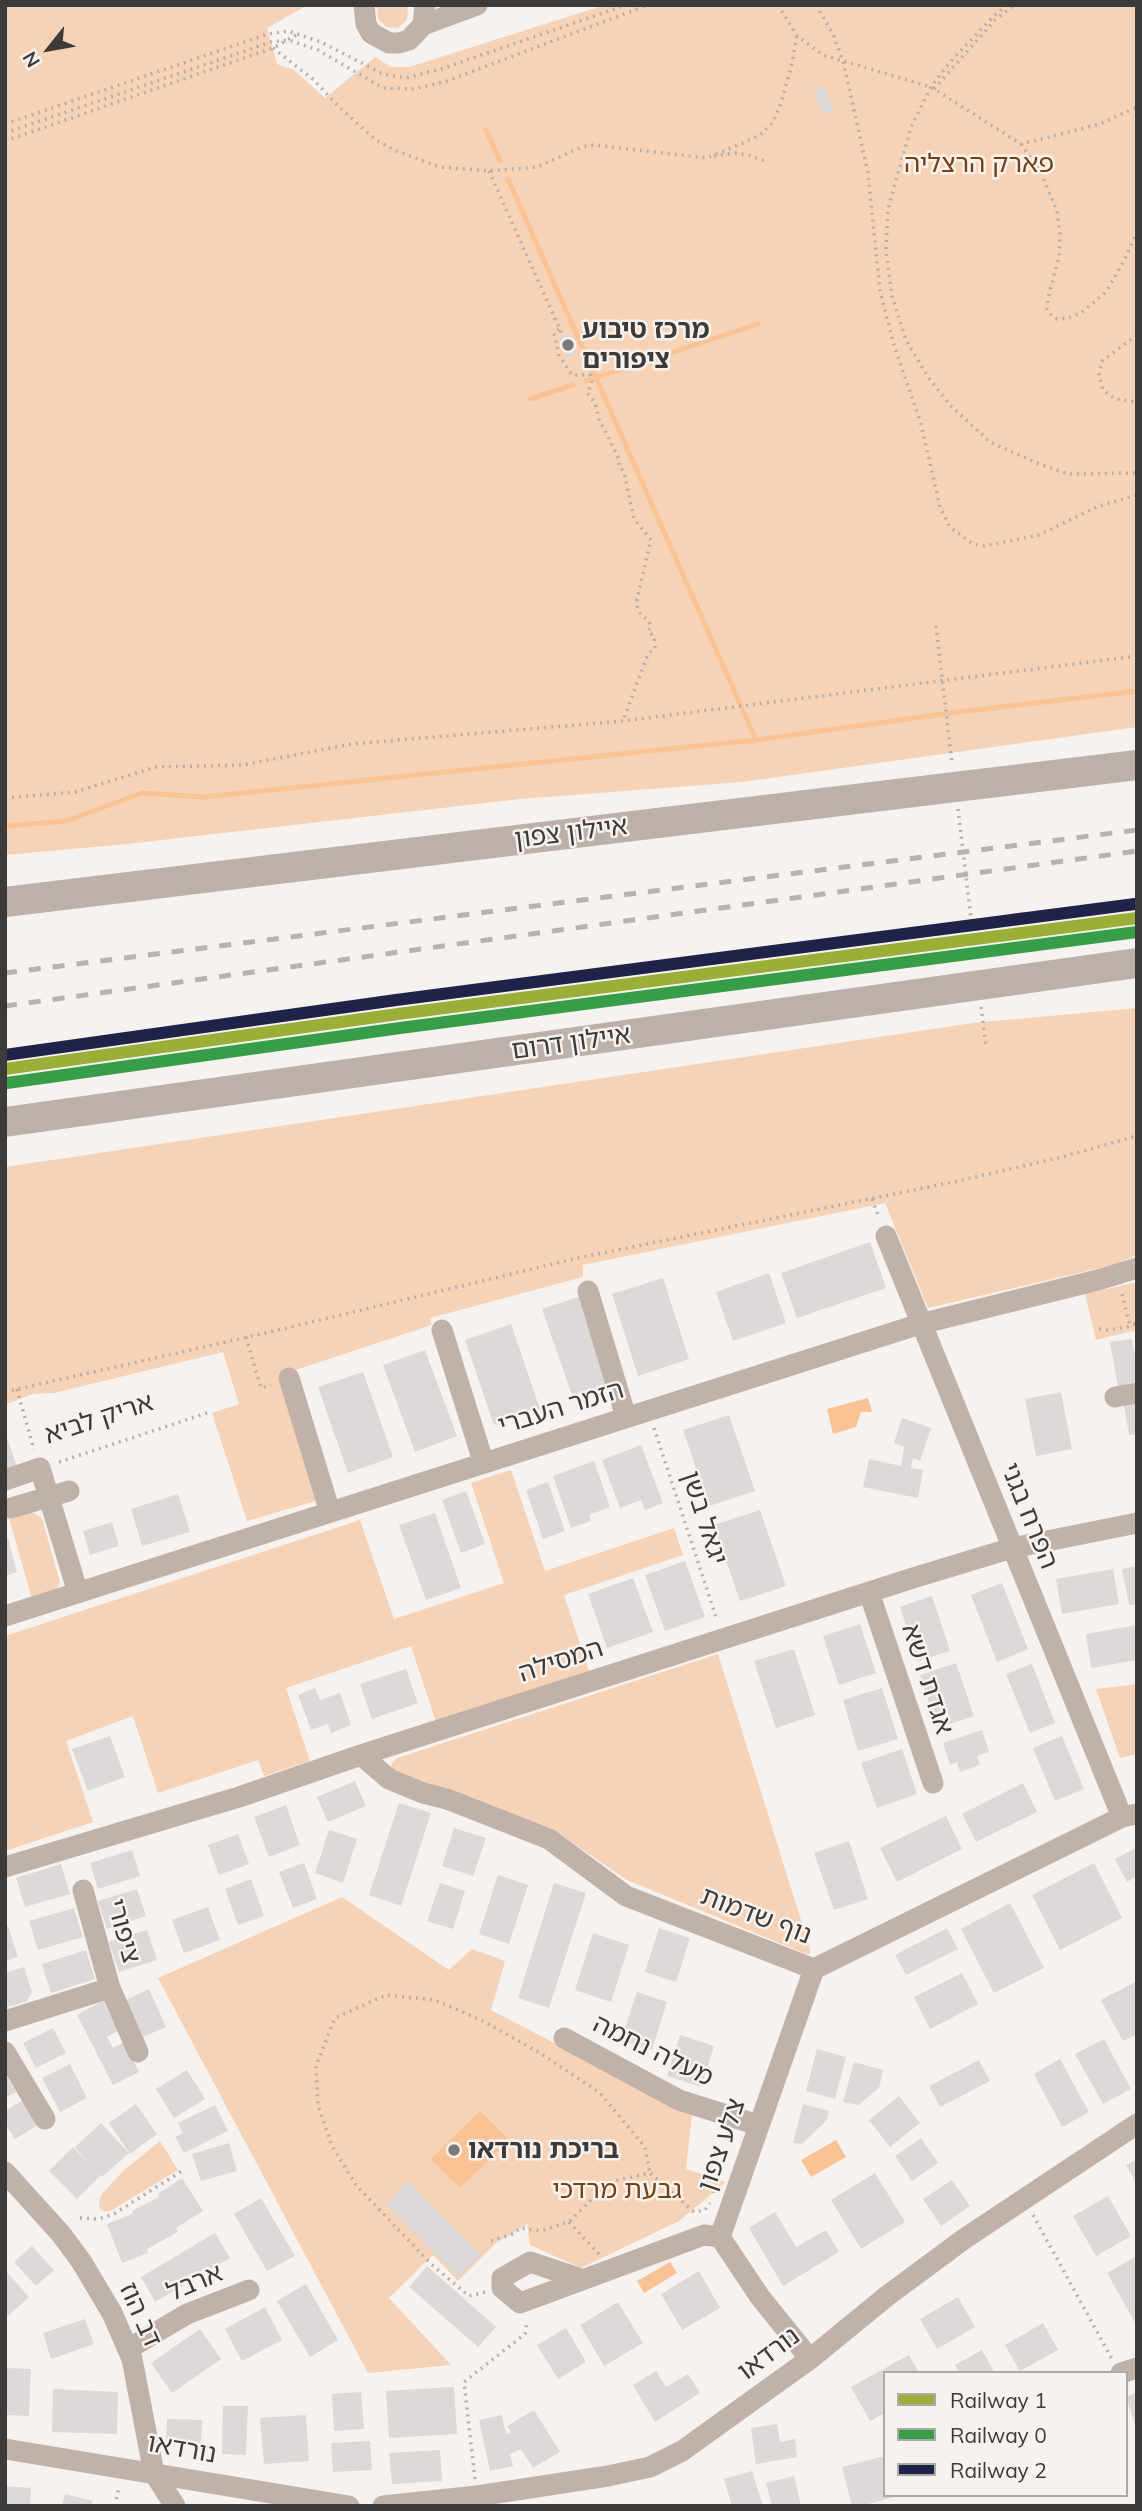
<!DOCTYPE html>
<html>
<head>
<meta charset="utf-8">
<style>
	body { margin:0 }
	#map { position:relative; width:1142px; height:2511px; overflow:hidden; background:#f5f2f0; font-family:Mulish,sans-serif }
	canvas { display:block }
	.frame { position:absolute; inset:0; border:7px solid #3d3b39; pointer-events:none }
	.legend { position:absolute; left:883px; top:2371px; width:245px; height:126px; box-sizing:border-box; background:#f7f2ee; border:2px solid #ada9a6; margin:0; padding:9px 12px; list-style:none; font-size:21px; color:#3d3b39 }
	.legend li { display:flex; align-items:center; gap:14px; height:35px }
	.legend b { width:35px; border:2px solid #ada9a6 }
	.north { position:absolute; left:14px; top:14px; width:70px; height:70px; -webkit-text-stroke:5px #f7f2ee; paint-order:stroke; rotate:239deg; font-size:19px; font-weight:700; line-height:28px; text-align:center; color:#3d3b39 }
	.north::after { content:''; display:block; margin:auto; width:24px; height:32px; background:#3d3b39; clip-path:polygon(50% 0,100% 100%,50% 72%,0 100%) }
</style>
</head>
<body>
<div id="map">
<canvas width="1142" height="2511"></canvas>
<div class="frame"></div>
<ul class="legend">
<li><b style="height:9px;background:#9bae38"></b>Railway 1</li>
<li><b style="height:9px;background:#389d48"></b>Railway 0</li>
<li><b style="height:9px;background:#1f234a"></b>Railway 2</li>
</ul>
<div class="north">N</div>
</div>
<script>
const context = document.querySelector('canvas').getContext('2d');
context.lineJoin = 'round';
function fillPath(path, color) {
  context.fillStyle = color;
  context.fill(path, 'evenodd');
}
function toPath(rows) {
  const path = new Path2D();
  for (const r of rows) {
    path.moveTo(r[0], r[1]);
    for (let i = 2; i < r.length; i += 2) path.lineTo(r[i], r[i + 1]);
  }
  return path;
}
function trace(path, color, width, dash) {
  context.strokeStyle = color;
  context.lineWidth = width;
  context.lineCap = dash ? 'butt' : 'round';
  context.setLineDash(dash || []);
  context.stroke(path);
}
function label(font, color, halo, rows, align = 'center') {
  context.font = font + ' Mulish,"Noto Sans Hebrew",sans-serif';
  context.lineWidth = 5;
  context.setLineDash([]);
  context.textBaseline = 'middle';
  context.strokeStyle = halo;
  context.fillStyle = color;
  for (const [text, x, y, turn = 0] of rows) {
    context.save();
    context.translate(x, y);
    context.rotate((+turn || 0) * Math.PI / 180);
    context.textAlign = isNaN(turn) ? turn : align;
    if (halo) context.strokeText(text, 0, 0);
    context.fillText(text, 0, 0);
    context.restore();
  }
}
fillPath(toPath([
	[5,5,308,5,267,28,277,64,294,70,325,98,375,57,391,67,409,67,605,5,1137,5,1137,727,742,782,521,799,127,844,5,855],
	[377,5,408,5,407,20,398,28,386,27,378,19],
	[1137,1008,1137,1255,1113,1265,928,1308,885,1203,583,1265,583,1277,430,1318,432,1325,280,1375,319,1500,247,1521,212,1413,239,1404,223,1352,54,1393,32,1394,5,1405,5,1167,973,1023],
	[1137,1282,1137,1330,1096,1340,1085,1294],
	[511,1470,545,1571,674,1528,683,1555,564,1595,589,1671,436,1722,411,1646,286,1688,310,1761,264,1776,258,1760,158,1793,133,1716,66,1741,93,1822,5,1851,5,1636,360,1520,394,1619,504,1583,471,1483],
	[30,1511,42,1518,60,1582,56,1592,32,1599,9,1518],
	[718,1654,810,1949,810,1954,806,1954,627,1880,554,1830,444,1787,422,1786,392,1771,391,1764,397,1758],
	[1137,1684,1137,1754,1120,1758,1096,1689],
	[342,1897,449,1970,472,1949,505,1961,491,2010,692,2115,686,2169,726,2182,679,2221,581,2268,530,2245,527,2222,526,2225,496,2243,458,2281,433,2255,389,2298,451,2365,368,2373,158,1978],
	[160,2141,178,2170,112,2210,105,2212,100,2209,99,2203,101,2195,124,2170]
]), '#f6d3b7');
fillPath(toPath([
	[868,1398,872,1412,861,1412,856,1427,833,1434,827,1409],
	[480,2111,509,2140,460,2188,431,2159],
	[836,2140,846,2157,811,2177,801,2160],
	[670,2262,677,2273,644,2293,637,2281]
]), '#f9c396');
trace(toPath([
	[486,130,500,161],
	[508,179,756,740],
	[586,381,758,324],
	[530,399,573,385],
	[5,826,66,821,142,793,203,797,756,740,958,712,1137,691]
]), '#f9c396', 5);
fillPath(toPath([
	[824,86,834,110,823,114,813,90],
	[568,333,577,353,567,358,558,337],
	[870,1242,886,1288,797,1318,781,1273],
	[769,1273,786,1323,733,1341,716,1292],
	[663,1278,689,1359,638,1376,612,1294],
	[584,1295,614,1384,573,1398,542,1309],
	[511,1324,540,1409,494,1425,465,1340],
	[1132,1339,1137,1366,1137,1382,1118,1386,1110,1342],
	[425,1350,457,1436,415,1452,383,1365],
	[363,1372,393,1457,348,1473,318,1387],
	[1061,1392,1072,1449,1036,1456,1025,1399],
	[1137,1403,1137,1434,1129,1435,1124,1405],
	[729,1415,755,1491,709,1506,683,1430],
	[902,1418,931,1428,920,1461,913,1458,911,1468,923,1470,918,1498,863,1487,869,1459,901,1466,904,1447,894,1443],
	[5,1432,18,1470,5,1474],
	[641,1445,663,1503,645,1510,641,1500,620,1508,602,1460],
	[594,1461,610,1507,589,1515,591,1521,571,1528,553,1476],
	[548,1482,565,1531,543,1539,526,1490],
	[466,1491,485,1544,461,1553,442,1500],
	[178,1494,190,1532,142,1546,131,1509],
	[760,1510,786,1586,740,1601,714,1525],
	[435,1513,461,1588,426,1600,399,1525],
	[112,1522,119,1546,90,1555,83,1531],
	[8,1538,17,1572,5,1576,5,1539],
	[685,1561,705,1617,665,1631,645,1575],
	[1137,1566,1137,1604,1129,1605,1122,1569],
	[1113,1569,1119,1604,1062,1614,1056,1579],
	[633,1578,653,1632,607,1648,588,1594],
	[1002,1583,1028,1649,997,1662,971,1595],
	[932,1596,950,1651,918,1661,900,1607],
	[860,1624,876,1673,839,1685,823,1636],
	[1137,1625,1137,1660,1091,1668,1086,1634],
	[794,1649,815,1715,776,1728,754,1661],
	[956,1663,974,1716,937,1728,920,1675],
	[1032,1664,1055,1723,1030,1733,1006,1674],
	[406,1669,418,1703,372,1719,360,1684],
	[315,1688,320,1700,340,1693,351,1725,331,1733,328,1724,311,1730,298,1695],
	[882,1688,898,1739,858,1751,843,1700],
	[982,1730,989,1752,977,1756,980,1765,960,1772,957,1762,950,1765,943,1743],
	[110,1736,125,1777,88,1791,72,1749],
	[1062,1736,1084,1789,1055,1801,1033,1748],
	[902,1749,917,1794,877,1808,861,1763],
	[355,1781,366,1806,328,1822,317,1797],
	[1023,1783,1037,1812,976,1842,962,1814],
	[399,1803,431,1813,401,1906,369,1895],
	[286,1805,300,1845,269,1857,254,1817],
	[946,1816,962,1849,897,1882,880,1848],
	[454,1828,486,1838,473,1876,442,1866],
	[329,1830,357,1839,343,1883,315,1873],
	[238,1834,249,1864,219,1875,208,1845],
	[849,1841,868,1899,834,1910,814,1853],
	[1134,1849,1137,1854,1137,1876,1127,1882,1115,1859],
	[132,1850,140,1876,98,1889,90,1863],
	[304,1863,317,1899,293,1908,279,1872],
	[1094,1863,1122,1918,1060,1950,1032,1895],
	[61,1864,70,1894,25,1907,16,1878],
	[498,1875,528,1885,509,1944,479,1934],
	[251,1879,264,1916,238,1925,225,1889],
	[440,1883,465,1891,453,1929,427,1921],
	[554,1883,586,1893,549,2008,518,1998],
	[137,1889,146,1916,107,1929,98,1901],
	[1010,1903,1044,1968,994,1993,961,1929],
	[208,1907,220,1940,184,1953,172,1920],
	[74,1908,83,1937,38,1950,29,1921],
	[8,1926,18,1957,5,1961,5,1927],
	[659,1928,690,1938,676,1982,645,1972],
	[947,1928,958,1949,906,1975,895,1955],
	[147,1930,157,1960,119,1972,109,1942],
	[593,1933,629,1945,611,2002,575,1990],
	[86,1950,95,1979,51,1993,42,1964],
	[24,1967,32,1992,27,2001,5,2008,5,1973],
	[962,1973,978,2004,930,2029,914,1997],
	[1137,1981,1137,2034,1123,2041,1101,2000],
	[149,1989,166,2027,143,2037,126,2000],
	[637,1992,667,2002,652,2050,621,2040],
	[103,2001,118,2031,107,2037,113,2048,124,2042,139,2072,113,2085,77,2015],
	[53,2028,66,2053,36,2068,23,2043],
	[680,2035,714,2046,701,2087,667,2076],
	[1104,2039,1131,2089,1103,2104,1075,2054],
	[817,2049,846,2057,835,2099,806,2091],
	[1060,2059,1089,2112,1062,2127,1034,2074],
	[979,2060,990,2081,940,2107,929,2086],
	[854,2062,883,2070,879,2088,858,2105,843,2102],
	[70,2064,87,2098,60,2112,42,2078],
	[187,2070,205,2099,174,2118,156,2089],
	[5,2074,16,2092,5,2098],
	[899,2096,920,2123,890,2147,869,2120],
	[23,2100,38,2125,15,2139,5,2123,5,2111],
	[136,2104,157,2134,130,2154,109,2123],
	[803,2104,829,2111,826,2121,802,2144,793,2143],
	[215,2105,228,2131,184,2153,175,2137,183,2133,178,2123],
	[101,2123,129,2153,103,2176,101,2175,77,2199,49,2171,73,2147,89,2163,75,2147],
	[921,2138,938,2163,912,2181,895,2156],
	[229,2143,237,2171,201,2181,192,2154],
	[1137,2159,1137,2184,1126,2165],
	[875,2173,905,2222,861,2249,831,2200],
	[182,2178,203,2211,176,2228,178,2232,147,2249,148,2253,122,2263,107,2224,133,2214,132,2211,159,2197,158,2194],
	[952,2180,970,2206,941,2226,923,2199],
	[408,2181,481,2255,458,2277,386,2204],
	[1108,2196,1131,2236,1096,2256,1073,2216],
	[261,2198,295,2256,267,2271,234,2214],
	[775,2212,796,2247,826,2230,839,2252,783,2286,749,2228],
	[215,2233,230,2258,155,2302,141,2277],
	[32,2246,54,2270,36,2286,14,2262],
	[1137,2256,1137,2326,1107,2273],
	[427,2266,496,2327,478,2347,409,2287],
	[5,2270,29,2297,8,2316,5,2313],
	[699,2271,720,2308,682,2330,661,2294],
	[306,2284,338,2340,310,2357,277,2301],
	[958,2297,975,2327,937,2349,920,2319],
	[618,2302,643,2343,604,2366,580,2325],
	[265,2307,282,2340,242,2361,225,2329],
	[85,2319,94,2344,51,2359,43,2333],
	[1043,2323,1058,2350,1020,2371,1005,2345],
	[566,2328,586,2362,558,2379,537,2345],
	[200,2329,221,2359,172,2393,151,2363],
	[982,2350,995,2373,959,2373,955,2365],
	[909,2355,919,2373,885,2373,885,2413,870,2421,851,2387],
	[5,2368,31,2369,29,2416,5,2415],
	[656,2371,666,2387,688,2374,700,2393,655,2422,633,2385],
	[454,2387,457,2434,389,2438,386,2391],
	[53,2389,118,2392,117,2434,52,2432],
	[361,2392,364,2429,334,2431,332,2394],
	[1137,2393,1137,2428,1136,2428,1126,2396],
	[223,2406,248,2406,246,2455,222,2454],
	[534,2410,560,2452,533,2468,521,2449,510,2454,513,2466,490,2471,479,2420,502,2415,506,2434,511,2432,507,2426],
	[306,2415,309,2461,264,2464,260,2418],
	[167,2419,202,2420,201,2445,166,2444],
	[777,2424,780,2442,795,2439,797,2457,756,2464,751,2428],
	[370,2441,372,2470,333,2472,331,2443],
	[440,2450,442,2481,392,2484,389,2453],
	[885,2456,885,2495,898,2496,861,2506,852,2506,842,2467],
	[752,2471,763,2506,732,2506,724,2479],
	[794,2476,801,2506,772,2506,766,2483],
	[5,2486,31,2488,30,2506,5,2506],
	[65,2494,93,2501,91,2506,62,2506]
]), '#dcd9d8');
trace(toPath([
	[778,5,797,36,823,55,931,87,1021,144,1100,124,1137,107],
	[816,5,833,34,843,61,868,173,880,291,894,345,921,424,940,507,950,527,973,544,984,546,1039,535,1099,506,1137,495],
	[1007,5,992,18,950,62,931,87,911,127,888,209,886,250,892,296,906,340,928,377,950,405,990,442,1037,463,1068,474,1137,473],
	[273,48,314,80,339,107,376,140,394,150,440,167,489,171,537,167,582,147,593,145,707,158,743,143,760,135,773,122,781,103,791,68,797,36],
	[934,89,995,20,1014,5],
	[5,124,268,34,288,31,321,42,383,74,406,78,441,69,626,5],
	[5,133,271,42,289,40,318,50,383,88,414,89,447,81,648,5],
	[5,141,273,48,298,34],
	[1021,144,1041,173,1057,211,1060,233,1059,257,1048,298,1047,309,1052,316,1057,319,1068,318,1081,313,1106,292,1124,261,1137,231],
	[714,156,735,153,752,156,767,162],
	[489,171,562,334],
	[559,329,554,333,559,355,572,375,590,375,592,383,587,393,595,403,599,419,619,459,619,466,624,472,634,519,651,540,636,603,641,615,648,620,651,626,648,632,654,636,655,648,648,654,623,721],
	[1137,335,1102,361,1099,375,1103,390,1115,399,1137,402],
	[936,626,952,763],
	[5,798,75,792,156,767,243,765,351,744,623,721,1137,656],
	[958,809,976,961],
	[981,1007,986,1047],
	[872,1199,879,1218],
	[1122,1294,1130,1326],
	[1099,1329,1107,1330,1127,1327,1137,1323],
	[246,1337,261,1388,271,1385],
	[17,1389,34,1450],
	[5,1392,274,1331,578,1258,958,1181,1058,1158,1137,1136],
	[654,1428,717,1620],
	[59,1462,210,1412],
	[714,2193,716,2161],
	[1033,2215,1112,2359],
	[80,2218,98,2219,114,2214,185,2169],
	[569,2222,599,2254],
	[491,2241,513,2234,520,2228,540,2231,569,2222,609,2182,650,2173,694,2212,705,2210,710,2203],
	[485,2292,469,2296,431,2264,356,2185,332,2146,318,2106,316,2066,335,2018,386,1995,435,2000,483,2021,540,2053,600,2093,645,2147,650,2173],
	[475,2479,464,2382,525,2334,527,2321],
	[115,2506,119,2487]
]), '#b9afa8', 3.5, [2, 5]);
trace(toPath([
	[364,5,366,24,371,33,389,43,399,43,409,40,423,25,425,5],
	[423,25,477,5],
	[886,1236,1122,1817],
	[588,1291,626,1417],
	[442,1330,483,1461],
	[289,1378,330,1512],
	[1115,1397,1137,1393],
	[5,1480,40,1468,78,1593],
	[11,1508,69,1491],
	[869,1592,933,1783],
	[5,1616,920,1324,1098,1280,1137,1268],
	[361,1755,389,1779,423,1793,447,1799,549,1839,626,1896,814,1969,1122,1817,1137,1814],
	[5,1867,239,1797,361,1755,913,1578,1012,1548,1137,1523],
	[83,1890,110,1988,138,2052],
	[5,2021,110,1988],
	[564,2038,679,2100,758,2125],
	[5,2052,45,2119],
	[5,2172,61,2234,81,2261,112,2313,132,2359,154,2473,175,2506],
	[581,2279,530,2262,502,2278,502,2288,520,2303,704,2235,720,2237],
	[128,2349,187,2314,249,2290],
	[810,2359,760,2297,720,2237,814,1969],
	[1121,2373,1137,2368],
	[5,2449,349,2506],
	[383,2506,477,2496,608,2476,650,2467,682,2451,810,2359,887,2296,964,2239,1137,2124]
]), '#c0b2a8', 21);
trace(toPath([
	[5,902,1137,765],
	[5,1122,1137,963]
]), '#bcb1aa', 30);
trace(toPath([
	[1013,916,1137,901],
	[5,973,1137,830],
	[5,1006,1137,851]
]), '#bab2ac', 5, [12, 12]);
trace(toPath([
	[5,1069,398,1014,1137,918]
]), '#9bae38', 12);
trace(toPath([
	[7,1083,400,1028,1137,932]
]), '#389d48', 12);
trace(toPath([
	[5,1055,396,1000,1135,904]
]), '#1f234a', 12);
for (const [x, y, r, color] of [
	[568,345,7,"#7d7b79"],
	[454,2150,7,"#7d7b79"]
]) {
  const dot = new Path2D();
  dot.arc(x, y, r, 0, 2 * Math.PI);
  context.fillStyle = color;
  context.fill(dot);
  trace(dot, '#f7f2ee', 2.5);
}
label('26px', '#744314', '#f7f2ee', [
	["פארק הרצליה",979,164],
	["גבעת מרדכי",617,2190]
]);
label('bold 26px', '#3d3b39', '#f7f2ee', [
	["מרכז טיבוע",582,330],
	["ציפורים",582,360],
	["בריכת נורדאו",468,2150]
], 'left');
label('26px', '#3d3b39', '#f7f2ee', [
	["איילון צפון",571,833,-7],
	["איילון דרום",571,1043,-8],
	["הזמר העברי",561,1408,-17],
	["אריק לביא",99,1419,-18],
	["הפרח בגני",1029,1516,68],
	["יגאל בשן",704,1518,72],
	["המסילה",561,1661,-18],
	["אגדת דשא",927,1679,72],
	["נוף שדמות",756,1916,21],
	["ציפורי",123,1931,75],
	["מעלה נחמה",653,2051,26],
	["צלע צפון",722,2145,-71],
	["ארבל",195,2283,-23],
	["דב הוז",140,2315,66],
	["נורדאו",769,2354,-37],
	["נורדאו",182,2449,10]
]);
</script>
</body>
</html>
